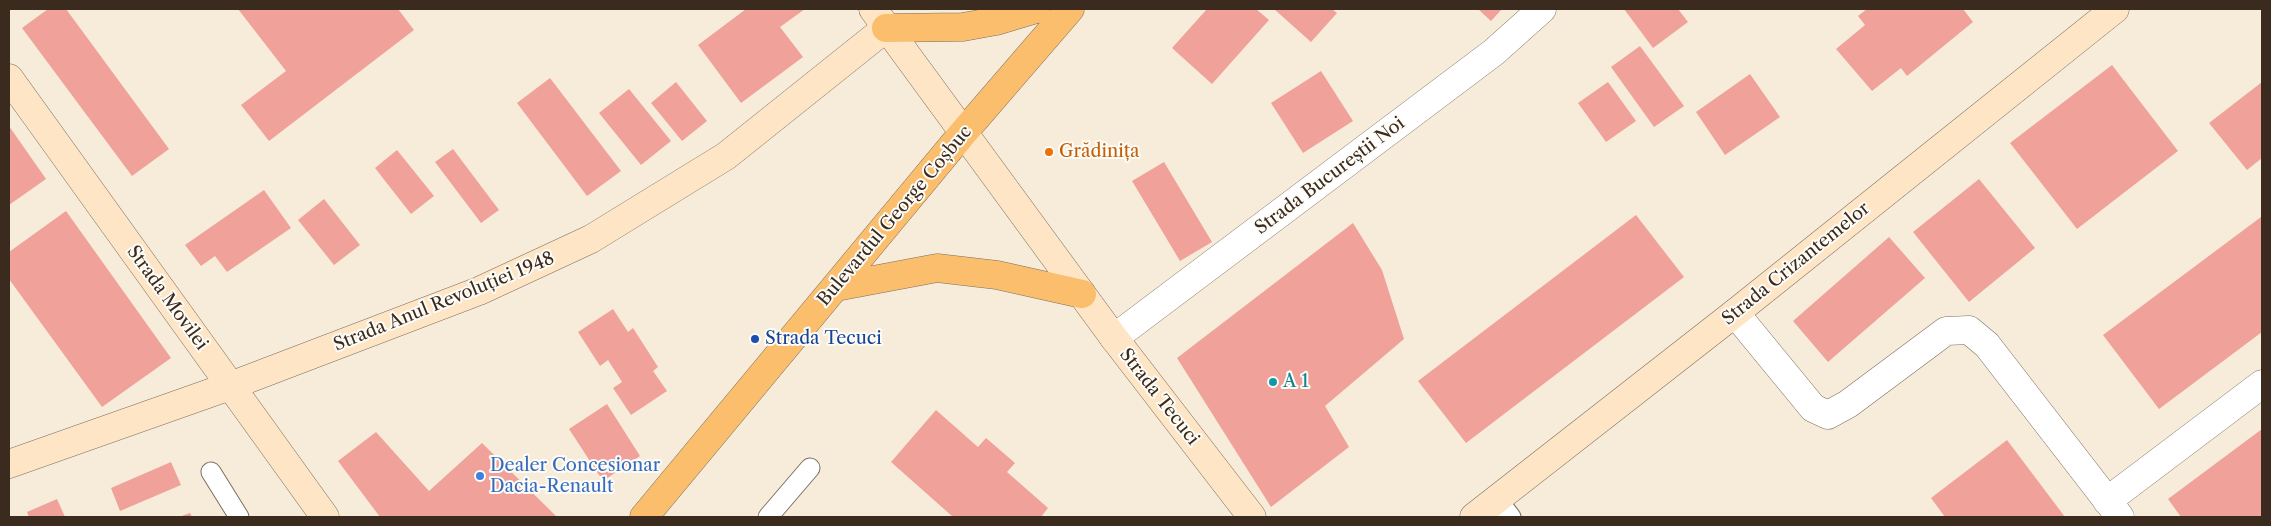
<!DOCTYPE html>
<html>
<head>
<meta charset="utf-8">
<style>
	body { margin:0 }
	#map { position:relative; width:2271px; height:526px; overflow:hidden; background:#f7ecda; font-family:"Libre Caslon Text",serif }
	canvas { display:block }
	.frame { position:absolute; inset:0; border:10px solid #3b2a1e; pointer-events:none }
</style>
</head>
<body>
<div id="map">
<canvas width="2271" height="526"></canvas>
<div class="frame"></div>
</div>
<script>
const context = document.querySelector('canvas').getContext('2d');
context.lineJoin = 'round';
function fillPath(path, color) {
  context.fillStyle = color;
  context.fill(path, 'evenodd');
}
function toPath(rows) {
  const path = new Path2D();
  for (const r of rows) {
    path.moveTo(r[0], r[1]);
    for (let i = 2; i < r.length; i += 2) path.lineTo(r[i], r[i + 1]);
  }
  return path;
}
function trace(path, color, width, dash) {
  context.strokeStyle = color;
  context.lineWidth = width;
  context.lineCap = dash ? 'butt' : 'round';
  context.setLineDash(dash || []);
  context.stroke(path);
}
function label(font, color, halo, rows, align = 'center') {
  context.font = font + ' "Libre Caslon Text",serif';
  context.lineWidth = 4;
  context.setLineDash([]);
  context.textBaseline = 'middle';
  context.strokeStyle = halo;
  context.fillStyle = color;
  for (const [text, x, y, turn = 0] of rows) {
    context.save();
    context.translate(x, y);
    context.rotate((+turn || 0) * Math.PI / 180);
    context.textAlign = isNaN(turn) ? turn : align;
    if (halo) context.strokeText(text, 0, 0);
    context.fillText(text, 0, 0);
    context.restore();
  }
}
fillPath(toPath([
	[48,9,66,9,169,149,132,176,22,28],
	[238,9,398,9,414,30,269,141,241,105,286,71],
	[746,9,805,9,780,27,803,57,741,103,698,45],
	[1207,9,1256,9,1269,20,1212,84,1172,48],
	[1274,9,1332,9,1337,13,1311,42],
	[1478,9,1502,9,1491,21],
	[1624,9,1678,9,1688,22,1653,48],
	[1867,9,1963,9,1973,22,1907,76,1901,68,1872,91,1836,49,1865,25,1858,16],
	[1640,46,1684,106,1654,127,1611,67],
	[2112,65,2178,151,2077,229,2010,143],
	[1321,71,1353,121,1303,153,1271,103],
	[1750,74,1780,117,1725,155,1696,112],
	[550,78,621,171,587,196,517,103],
	[676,82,707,121,682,141,651,103],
	[1608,82,1636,121,1606,142,1578,103],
	[2262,82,2262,158,2247,170,2209,123],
	[629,89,671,141,641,165,599,113],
	[9,126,46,179,9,205],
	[453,149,499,210,481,223,435,162],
	[397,150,434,196,411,214,375,168],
	[1164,162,1212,242,1180,261,1132,181],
	[1979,179,2035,248,1969,302,1913,232],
	[264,190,291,228,227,272,215,256,201,266,185,245],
	[324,199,360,245,334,265,298,220],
	[66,211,171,358,102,407,9,279,9,252],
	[1636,215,1684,277,1466,443,1418,381],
	[2261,217,2262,332,2159,409,2103,335],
	[1353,223,1382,270,1404,339,1325,406,1349,447,1271,507,1177,358],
	[1889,237,1925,278,1828,362,1793,321],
	[613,309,628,332,633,328,658,367,653,371,667,391,631,415,613,388,622,382,608,360,600,366,578,332],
	[607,404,640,456,603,481,569,429],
	[936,410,978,447,986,438,1015,463,1007,472,1048,508,1041,517,953,517,891,462],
	[2262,429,2262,517,2181,517,2168,499],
	[376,432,429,491,482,443,557,517,380,517,338,461],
	[2007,440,2065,517,1945,517,1931,498],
	[171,462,181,485,120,511,111,488],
	[57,499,65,517,29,517,27,512],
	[190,513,192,517,179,517]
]), '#f0a199');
const lane = toPath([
	[211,472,239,517],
	[1497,499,1511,517],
	[768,517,810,468]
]);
const street = toPath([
	[1735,313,1813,408,1828,415,1848,404,1946,331,1969,330,1987,345,2120,517],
	[1114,338,1494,52,1542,9],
	[2107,501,2262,384]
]);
const secondary = toPath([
	[873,9,1114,338,1252,517],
	[9,78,325,517],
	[9,464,230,386,479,291,591,239,726,156,886,28],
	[1474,517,1735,313,2115,9]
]);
const primary = toPath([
	[886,28,963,27,996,21,1036,9],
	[836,287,937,268,997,275,1082,294],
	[644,517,963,133,1070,9]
]);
trace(lane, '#7d6e60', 21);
trace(street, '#7d6e60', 29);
trace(secondary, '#7d6e60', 29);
trace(primary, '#7d6e60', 29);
trace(lane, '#fff', 19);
trace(street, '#fff', 28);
trace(secondary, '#fde5c5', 28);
trace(primary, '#fabe6d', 28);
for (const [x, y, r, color] of [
	[1049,152,5,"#e8710a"],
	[755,339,5,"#1a4fb4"],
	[1273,382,5,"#0f9aa8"],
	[480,476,5,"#3f7fe0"]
]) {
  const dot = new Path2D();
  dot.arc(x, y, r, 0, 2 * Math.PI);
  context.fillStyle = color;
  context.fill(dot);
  trace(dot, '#fdfcf7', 2);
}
label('18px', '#c56008', '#fdfcf7', [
	["Grădinița",1059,152]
], 'left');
label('18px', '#3b2a1e', '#fdfcf7', [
	["Strada Bucureștii Noi",1330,176,-37],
	["Bulevardul George Coșbuc",895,216,-50],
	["Strada Crizantemelor",1796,264,-39],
	["Strada Movilei",167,298,54],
	["Strada Anul Revoluției 1948",444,302,-22],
	["Strada Tecuci",1159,397,52]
]);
label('18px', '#164399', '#fdfcf7', [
	["Strada Tecuci",765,339]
], 'left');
label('18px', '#0d838f', '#fdfcf7', [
	["A 1",1283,382]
], 'left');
label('18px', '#366cbe', '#fdfcf7', [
	["Dealer Concesionar",490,466],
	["Dacia-Renault",490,487]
], 'left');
</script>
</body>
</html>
